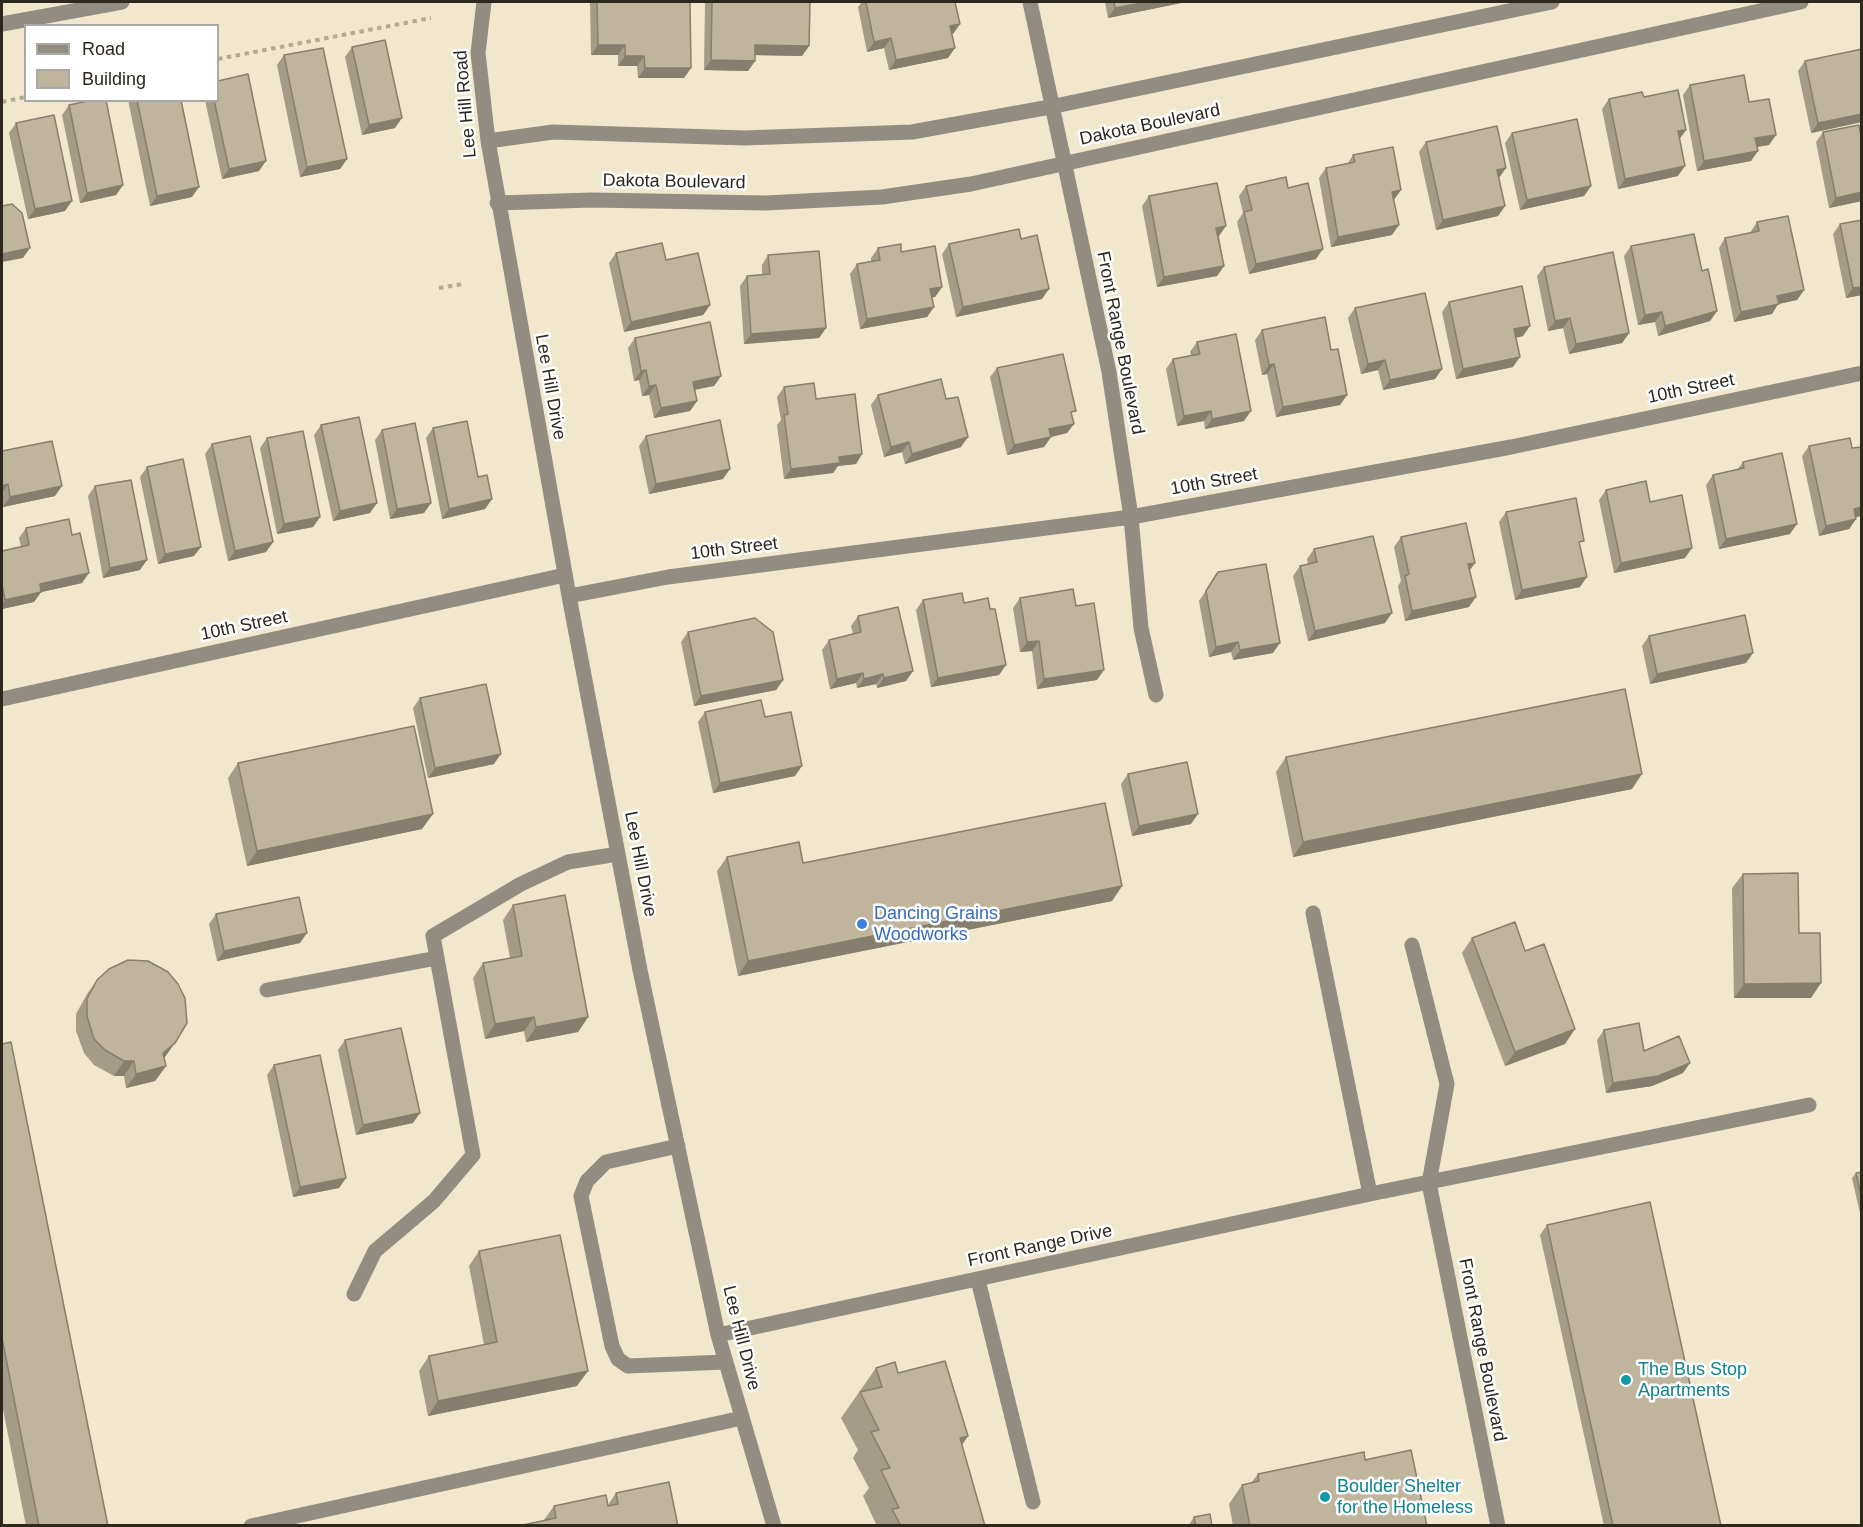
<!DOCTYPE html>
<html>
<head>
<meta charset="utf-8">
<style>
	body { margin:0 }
	#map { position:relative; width:1863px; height:1527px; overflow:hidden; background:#f1e7cc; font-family:Arial,sans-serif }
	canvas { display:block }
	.frame { position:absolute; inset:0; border:3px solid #2c281e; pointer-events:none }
	.legend { position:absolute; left:24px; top:24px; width:195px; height:78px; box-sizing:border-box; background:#fff; border:2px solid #aba9a5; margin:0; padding:8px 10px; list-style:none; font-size:18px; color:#2c281e }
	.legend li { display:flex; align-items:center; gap:12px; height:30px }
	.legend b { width:30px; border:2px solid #aba9a5 }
</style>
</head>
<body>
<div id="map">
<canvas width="1863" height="1527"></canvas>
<div class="frame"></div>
<ul class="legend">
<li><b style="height:8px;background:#928c81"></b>Road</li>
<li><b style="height:16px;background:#bfb59c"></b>Building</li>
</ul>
</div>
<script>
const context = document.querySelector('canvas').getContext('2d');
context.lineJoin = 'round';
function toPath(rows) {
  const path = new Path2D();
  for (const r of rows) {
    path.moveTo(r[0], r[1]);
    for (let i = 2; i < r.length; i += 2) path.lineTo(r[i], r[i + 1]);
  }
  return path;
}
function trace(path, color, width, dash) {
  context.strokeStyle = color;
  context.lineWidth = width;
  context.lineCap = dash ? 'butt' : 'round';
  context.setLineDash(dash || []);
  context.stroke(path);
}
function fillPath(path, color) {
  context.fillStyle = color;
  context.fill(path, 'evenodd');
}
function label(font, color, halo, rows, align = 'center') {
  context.font = font + ' Arial,sans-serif';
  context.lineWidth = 5;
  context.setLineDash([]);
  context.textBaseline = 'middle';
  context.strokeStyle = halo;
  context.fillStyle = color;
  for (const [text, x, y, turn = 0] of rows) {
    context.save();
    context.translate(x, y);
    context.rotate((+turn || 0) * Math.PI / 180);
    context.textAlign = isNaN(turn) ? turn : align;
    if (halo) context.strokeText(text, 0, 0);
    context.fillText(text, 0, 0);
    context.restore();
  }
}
trace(toPath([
	[218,59,431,18],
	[2,102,26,97],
	[439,288,463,284]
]), '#b2aa94', 4, [4.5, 4.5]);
trace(toPath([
	[484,2,478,53,488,141,569,596,640,970,718,1335,774,1526],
	[1030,2,1109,372,1131,517,1141,628,1156,695],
	[2,24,122,2],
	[488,141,553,132,745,138,912,132,1050,107,1552,2],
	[497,203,592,200,766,203,882,197,971,184,1801,2],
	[569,596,668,577,1131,517,1511,447,1862,373],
	[2,699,565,575],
	[1313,913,1370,1194],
	[1412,945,1447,1084,1429,1183,1498,1526],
	[267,990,437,958],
	[678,1146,606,1162,587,1181,581,1196,612,1346,618,1359,628,1366,726,1362],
	[978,1280,1033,1502],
	[354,1294,375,1251,434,1201,473,1155,433,936,521,884,568,862,618,854],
	[718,1335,1370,1194,1809,1105],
	[251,1526,742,1418]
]), '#928c81', 15);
fillPath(toPath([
	[590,2,690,2,691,68,684,78,638,78,637,66,618,66,618,55,591,55],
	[705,2,810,2,809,46,802,56,755,55,755,61,748,71,704,70],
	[862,2,955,2,960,24,952,34,948,58,889,70,884,48,867,52,858,7],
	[1105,2,1186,2,1108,18],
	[352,47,395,128,362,135,345,57],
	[1862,49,1862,122,1811,133,1798,71,1805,61],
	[284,55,347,159,340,169,300,177,277,65],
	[1690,85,1749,102,1769,145,1757,147,1751,161,1697,171,1683,95],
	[1644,97,1680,139,1678,176,1618,189,1602,109,1609,99],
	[128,100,181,100,192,197,150,206],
	[205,100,218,100,259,171,222,179],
	[69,105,123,185,116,195,80,203,62,115],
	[16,123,65,211,28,219,9,133],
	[1823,132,1862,132,1862,201,1829,208,1816,142],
	[1512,133,1591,186,1584,196,1520,210,1505,143],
	[1426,142,1505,206,1498,216,1436,230,1419,152],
	[1353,155,1394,200,1392,235,1331,247,1319,178,1326,168,1348,163],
	[1246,186,1288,188,1316,259,1249,274,1237,222,1243,213,1239,196],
	[1149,196,1219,236,1224,266,1217,276,1157,287,1142,206],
	[1757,222,1804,290,1797,300,1778,304,1772,314,1734,322,1719,248,1725,238,1750,233],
	[1840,224,1862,295,1846,298,1833,234],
	[1021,239,1042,299,956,317,942,254,949,244],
	[1631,246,1702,271,1717,311,1710,321,1658,336,1655,322,1638,325,1624,256],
	[878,248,901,252,942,287,935,297,932,297,934,307,927,317,860,329,850,274,857,264,871,261,871,258],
	[616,253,666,260,710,305,703,315,624,332,609,263],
	[768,255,826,328,819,338,744,344,740,286,747,276,762,275,762,265],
	[1544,267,1629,333,1622,343,1569,354,1563,328,1548,331,1537,276],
	[1449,302,1523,336,1516,338,1513,367,1456,379,1442,312],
	[1355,308,1442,369,1435,379,1383,390,1378,370,1361,374,1348,318],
	[1262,330,1331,350,1347,395,1340,405,1276,417,1267,374,1262,375,1255,340],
	[635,338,721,376,714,386,695,390,697,401,690,411,654,418,649,395,642,396,639,380,634,381,628,348],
	[1197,342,1244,421,1205,429,1204,421,1177,426,1166,369,1173,359,1191,355,1190,352],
	[997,368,1072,416,1074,424,1067,433,1051,437,1044,447,1007,455,990,377],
	[784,387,816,399,862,454,856,464,838,466,833,473,784,479,777,425,781,420,777,397],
	[878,395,946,399,961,447,905,464,902,452,884,457,871,405],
	[321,425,370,513,333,521,314,435],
	[433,428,478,477,492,499,485,509,442,519,426,438],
	[382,430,431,503,424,513,390,519,375,440],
	[646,436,723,479,649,494,639,446],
	[267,438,320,517,313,527,277,534,260,448],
	[212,444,273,542,266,552,228,561,205,454],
	[1809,446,1856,519,1849,529,1819,536,1802,456],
	[2,451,55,496,3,507,2,498],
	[1743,462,1790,534,1719,549,1706,485,1713,475,1737,470],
	[147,467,194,556,158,564,140,477],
	[95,486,140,570,103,578,88,496],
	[1606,490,1650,502,1685,558,1614,573,1599,500],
	[1506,512,1580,546,1580,587,1515,600,1499,522],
	[26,528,82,583,41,592,34,602,2,609,2,551,21,547,19,538],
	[1401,537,1470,570,1469,607,1405,621,1398,586,1401,581,1394,547],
	[1314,549,1385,623,1308,641,1293,576,1300,566,1308,564,1307,559],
	[1218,572,1273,653,1233,660,1231,652,1209,657,1199,601],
	[1020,598,1076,606,1097,680,1037,689,1032,651,1020,652,1013,608],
	[923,600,964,603,999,675,931,687,916,610],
	[858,616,913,671,906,681,877,688,876,684,857,688,856,683,830,689,822,650,829,640,853,634,851,626],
	[688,632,783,680,776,690,694,706,681,642],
	[1649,636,1746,663,1650,684,1642,646],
	[420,698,494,764,428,778,413,708],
	[705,712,765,717,795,776,713,793,698,722],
	[1286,757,1632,789,1293,857,1276,772],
	[238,763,422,829,247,866,228,778],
	[1128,774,1191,824,1132,836,1121,784],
	[727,857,803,863,1122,886,1112,901,738,976,717,871],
	[1743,874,1799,933,1811,998,1734,998,1732,888],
	[513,905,588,1017,578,1032,526,1042,524,1031,485,1039,473,978,483,963,510,958,503,920],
	[216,914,300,943,217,961,209,924],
	[1472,938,1525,951,1565,1044,1505,1066,1462,953],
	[97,980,165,1057,164,1058,166,1066,155,1081,126,1088,124,1076,114,1076,94,1065,84,1053,76,1031,76,1014,87,994],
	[1604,1030,1644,1051,1683,1073,1652,1086,1606,1093,1597,1040],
	[345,1040,413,1123,356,1135,338,1050],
	[2,1044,108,1526,26,1526,2,1404],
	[274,1065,346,1178,339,1188,293,1197,267,1075],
	[1862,1172,1862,1222,1852,1178,1856,1173],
	[1547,1225,1721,1526,1604,1526,1540,1235],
	[479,1251,577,1386,428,1416,419,1371,429,1356,484,1345,469,1266],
	[876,1368,898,1373,968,1436,962,1445,985,1526,877,1526,863,1496,869,1488,853,1458,858,1450,841,1418],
	[1365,1460,1427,1526,1233,1526,1229,1504,1242,1485,1251,1483,1258,1474],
	[616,1493,678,1526,544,1520,554,1506,608,1505],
	[1194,1517,1212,1526,1188,1526]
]), '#a49c86');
fillPath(toPath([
	[1147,2,1186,2,1108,18,1115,8],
	[960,24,953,34,943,36,950,26],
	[891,38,884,48,867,52,874,42],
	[598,45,625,45,618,55,591,55],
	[755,45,809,46,802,56,748,55],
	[955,48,948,58,889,70,896,60],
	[625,56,644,56,637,66,618,66],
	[711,60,755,61,748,71,704,70],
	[645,68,691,68,684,78,638,78],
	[1862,114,1862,122,1811,133,1818,123],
	[402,118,395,128,362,135,369,125],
	[1686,130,1679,140,1678,131],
	[1776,135,1769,145,1749,148,1755,138],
	[1758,151,1751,161,1697,171,1704,161],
	[347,159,340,169,300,177,307,167],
	[266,161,259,171,222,179,229,169],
	[1685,166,1678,176,1618,189,1625,179],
	[1506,168,1499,178,1497,170],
	[123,185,116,195,80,203,87,193],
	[1591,186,1584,196,1520,210,1527,200],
	[199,187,192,197,150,206,157,196],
	[1401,190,1394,200,1392,192],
	[1862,192,1862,201,1829,208,1836,198],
	[72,201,65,211,28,219,35,209],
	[1505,206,1498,216,1436,230,1443,220],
	[1399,225,1392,235,1331,247,1338,237],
	[1226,226,1219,236,1209,238,1216,228],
	[30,248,23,258,2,262,2,254],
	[1323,249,1316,259,1249,274,1256,264],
	[1224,266,1217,276,1157,287,1164,277],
	[942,287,935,297,924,299,930,289],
	[1862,287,1862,295,1846,298,1853,288],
	[1049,289,1042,299,956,317,963,307],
	[1804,290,1797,300,1778,304,1772,314,1734,322,1741,312,1777,296],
	[710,305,703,315,624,332,631,322],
	[934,307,927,317,860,329,867,319],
	[1717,311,1710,321,1658,336,1665,326],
	[1662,312,1655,322,1638,325,1645,315],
	[1570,318,1563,328,1548,331,1555,321],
	[1530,326,1523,336,1507,339,1514,329],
	[826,328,819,338,744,344,751,334],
	[1629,333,1622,343,1569,354,1576,344],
	[1520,357,1513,367,1456,379,1463,369],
	[1385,360,1378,370,1361,374,1368,364],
	[1274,364,1267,374,1262,375,1269,365],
	[1442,369,1435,379,1383,390,1390,380],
	[646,370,639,380,634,381,641,371],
	[721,376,714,386,686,391,693,382],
	[656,385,649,395,642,396,649,386],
	[1347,395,1340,405,1276,417,1283,407],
	[697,401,690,411,654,418,661,408],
	[1211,411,1204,421,1177,426,1184,416],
	[1251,411,1244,421,1205,429,1212,419],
	[1074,424,1067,433,1042,439,1049,429],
	[968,437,961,447,905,464,912,454],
	[1051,437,1044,447,1007,455,1014,445],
	[909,442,902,452,884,457,891,447],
	[862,454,856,464,838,466,833,473,784,479,791,469,839,457],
	[730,469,723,479,649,494,656,484],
	[8,484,2,493,2,486],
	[62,486,55,496,3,507,10,497],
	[492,499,485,509,442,519,449,509],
	[377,503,370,513,333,521,340,511],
	[431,503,424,513,390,519,397,509],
	[1862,507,1862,516,1847,519,1854,509],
	[320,517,313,527,277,534,284,524],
	[1856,519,1849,529,1819,536,1826,526],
	[1797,524,1790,534,1719,549,1726,539],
	[273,542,266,552,228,561,235,551],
	[201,547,194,556,158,564,165,554],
	[1692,548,1685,558,1614,573,1621,563],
	[147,560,140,570,103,578,110,568],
	[1475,563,1468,573,1468,564],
	[89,573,82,583,33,594,40,584],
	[1587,577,1580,587,1515,600,1522,590],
	[41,592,34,602,2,609,2,605,5,600],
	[1476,597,1469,607,1405,621,1412,611],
	[1392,613,1385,623,1308,641,1315,631],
	[1039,641,1032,651,1020,652,1027,642],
	[1238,642,1231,652,1209,657,1216,647],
	[1280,643,1273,653,1233,660,1240,650],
	[1753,653,1746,663,1650,684,1657,674],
	[1006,665,999,675,931,687,938,678],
	[1104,670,1097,680,1037,689,1044,679],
	[913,671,906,681,877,688,884,678],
	[863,673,856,683,830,689,837,679],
	[883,674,876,684,857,688,864,679],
	[783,680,776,690,694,706,701,696],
	[501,754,494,764,428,778,435,768],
	[802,766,795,776,713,793,720,783],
	[1642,774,1632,789,1293,857,1303,842],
	[433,814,422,829,247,866,257,851],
	[1198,814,1191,824,1132,836,1139,826],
	[1122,886,1112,901,738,976,748,961],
	[307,933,300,943,217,961,224,951],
	[1821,983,1811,998,1734,998,1744,984],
	[534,1017,524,1031,485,1039,495,1024],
	[588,1017,578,1032,526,1042,536,1027],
	[1575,1029,1565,1044,1505,1066,1515,1052],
	[175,1043,165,1057,153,1067,163,1053],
	[124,1061,134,1061,124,1076,114,1076],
	[1690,1063,1683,1073,1652,1086,1606,1093,1613,1083],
	[166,1066,155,1081,126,1088,136,1074],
	[420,1113,413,1123,356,1135,363,1125],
	[346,1178,339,1188,293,1197,300,1187],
	[588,1371,577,1386,428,1416,438,1401],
	[968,1436,949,1463,960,1438]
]), '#867f6d');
const building = toPath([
	[597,2,690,2,691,68,645,68,644,56,625,56,625,45,598,45,597,2],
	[712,2,810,2,809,46,755,45,755,61,711,60,712,2],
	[866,2,955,2,960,24,950,26,955,48,896,60,891,38,874,42,866,2],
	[1114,2,1147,2,1115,8,1114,2],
	[385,40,402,118,369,125,352,47,385,40],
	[323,48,347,159,307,167,284,55,323,48],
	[1862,49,1862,114,1818,123,1805,61,1862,49],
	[248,74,266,161,229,169,214,100,218,100,218,81,248,74],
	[1744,75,1749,102,1769,99,1776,135,1755,138,1758,151,1704,161,1690,85,1744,75],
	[1678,90,1686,130,1678,131,1685,166,1625,179,1609,99,1642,92,1644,97,1678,90],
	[93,100,106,100,123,185,87,193,69,105,93,100],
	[137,100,181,100,199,187,157,196,137,100],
	[54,115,72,201,35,209,16,123,54,115],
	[1577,119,1591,186,1527,200,1512,133,1577,119],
	[1859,125,1860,132,1862,132,1862,192,1836,198,1823,132,1859,125],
	[1497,126,1506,168,1497,170,1505,206,1443,220,1426,142,1497,126],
	[1393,147,1401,190,1392,192,1399,225,1338,237,1326,168,1355,162,1353,155,1393,147],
	[1286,177,1288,188,1308,183,1323,249,1256,264,1244,212,1252,210,1246,186,1286,177],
	[1217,183,1226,226,1216,228,1224,266,1164,277,1149,196,1217,183],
	[12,204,22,213,30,248,2,254,2,206,12,204],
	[1788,216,1804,290,1777,296,1779,304,1741,312,1725,238,1759,231,1757,222,1788,216],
	[1862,220,1862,287,1853,288,1840,224,1862,220],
	[1019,229,1021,239,1037,235,1049,289,963,307,949,244,1019,229],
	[1694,234,1702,271,1708,269,1717,311,1665,326,1662,312,1645,315,1631,246,1694,234],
	[662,243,666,260,698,253,710,305,631,322,616,253,662,243],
	[901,244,901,252,935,246,942,287,930,289,934,307,867,319,857,264,880,260,878,248,901,244],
	[819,251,826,328,751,334,747,276,770,274,768,255,819,251],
	[1613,252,1629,333,1576,344,1570,318,1555,321,1544,267,1613,252],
	[1522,286,1530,326,1514,329,1520,357,1463,369,1449,302,1522,286],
	[1425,293,1442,369,1390,380,1385,360,1368,364,1355,308,1425,293],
	[1325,317,1331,350,1338,349,1347,395,1283,407,1274,364,1269,365,1262,330,1325,317],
	[710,322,721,376,693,382,697,401,661,408,656,385,649,386,646,370,641,371,635,338,710,322],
	[1236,334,1251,411,1212,419,1211,411,1184,416,1173,359,1200,354,1197,342,1236,334],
	[1063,354,1076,411,1071,412,1074,424,1049,429,1051,437,1014,445,997,368,1063,354],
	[941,379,946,399,958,397,968,437,912,454,909,442,891,447,878,395,941,379],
	[814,383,816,399,855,394,862,454,839,457,840,463,791,469,784,415,788,414,784,387,814,383],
	[359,417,377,503,340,511,321,425,359,417],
	[720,420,730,469,656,484,646,436,720,420],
	[467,421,478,477,487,475,492,499,449,509,433,428,467,421],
	[415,423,431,503,397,509,382,430,415,423],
	[303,431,320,517,284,524,267,438,303,431],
	[250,436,273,542,235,551,212,444,250,436],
	[1850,438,1852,448,1862,447,1862,507,1854,509,1856,519,1826,526,1809,446,1850,438],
	[52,441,62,486,10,497,8,484,2,486,2,451,52,441],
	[1782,453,1797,524,1726,539,1713,475,1744,468,1743,462,1782,453],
	[183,459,201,547,165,554,147,467,183,459],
	[131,480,147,560,110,568,95,486,131,480],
	[1646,481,1650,502,1682,495,1692,548,1621,563,1606,490,1646,481],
	[1576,498,1584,541,1579,542,1587,577,1522,590,1506,512,1576,498],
	[69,519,72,535,80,533,89,573,40,584,41,592,5,600,2,585,2,551,29,545,26,528,69,519],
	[1466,523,1475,563,1468,564,1476,597,1412,611,1405,576,1409,574,1401,537,1466,523],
	[1373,536,1392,613,1315,631,1300,566,1317,562,1314,549,1373,536],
	[1266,564,1280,643,1240,650,1238,642,1216,647,1206,591,1218,572,1266,564],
	[1073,589,1076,606,1094,603,1104,670,1044,679,1039,641,1027,642,1020,598,1073,589],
	[962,593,964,603,988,598,990,609,995,609,1006,665,938,678,923,600,962,593],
	[898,607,913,671,884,678,883,674,864,679,863,673,837,679,829,640,861,632,858,616,898,607],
	[1745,615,1753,653,1657,674,1649,636,1745,615],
	[755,618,773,632,783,680,701,696,688,632,755,618],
	[486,684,501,754,435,768,420,698,486,684],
	[1625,689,1642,774,1303,842,1286,757,1625,689],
	[761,700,765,717,791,712,802,766,720,783,705,712,761,700],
	[414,726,433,814,257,851,238,763,414,726],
	[1187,762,1198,814,1139,826,1128,774,1187,762],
	[1105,803,1122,886,748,961,727,857,799,842,803,863,1105,803],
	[1798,873,1799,933,1820,933,1821,983,1744,984,1743,874,1798,873],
	[565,895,588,1017,536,1027,534,1017,495,1024,483,963,522,956,513,905,565,895],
	[299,897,307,933,224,951,216,914,299,897],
	[1515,922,1525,951,1544,944,1575,1029,1515,1052,1472,938,1515,922],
	[128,960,148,961,168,972,178,984,185,998,187,1023,175,1043,163,1053,166,1066,136,1074,134,1061,124,1061,105,1050,94,1039,87,1016,87,999,97,980,109,969,128,960],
	[1639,1023,1644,1051,1679,1036,1690,1063,1658,1076,1613,1083,1604,1030,1639,1023],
	[401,1028,420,1113,363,1125,345,1040,401,1028],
	[11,1042,108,1526,39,1526,2,1338,2,1044,11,1042],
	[320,1055,346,1178,300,1187,274,1065,320,1055],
	[1862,1172,1862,1200,1856,1173,1862,1172],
	[1650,1202,1721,1526,1613,1526,1547,1225,1650,1202],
	[560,1235,588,1371,438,1401,429,1356,497,1342,479,1251,560,1235],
	[945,1361,968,1436,960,1438,985,1526,901,1526,892,1509,899,1508,881,1470,890,1468,871,1432,879,1430,860,1392,882,1387,876,1368,895,1362,898,1373,945,1361],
	[1411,1450,1427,1526,1250,1526,1242,1485,1259,1481,1258,1474,1364,1452,1365,1460,1411,1450],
	[669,1482,678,1526,518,1526,556,1518,554,1506,606,1495,608,1506,618,1504,616,1493,669,1482],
	[1210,1514,1212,1526,1196,1526,1194,1517,1210,1514]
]);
fillPath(building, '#bfb59c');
trace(building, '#867f6d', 1.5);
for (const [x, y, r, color] of [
	[862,924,6,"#3f7fe0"],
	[1626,1380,6,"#0f9aa8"],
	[1325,1497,6,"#0f9aa8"]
]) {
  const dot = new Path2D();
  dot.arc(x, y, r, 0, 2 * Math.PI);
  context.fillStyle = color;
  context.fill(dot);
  trace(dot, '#fff', 2);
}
label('18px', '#2c281e', '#fff', [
	["Lee Hill Road",466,104,-95],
	["Dakota Boulevard",1150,125,-12],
	["Dakota Boulevard",674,182,1],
	["Front Range Boulevard",1120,343,79],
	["Lee Hill Drive",550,387,80],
	["10th Street",1691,389,-12],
	["10th Street",1214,482,-10],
	["10th Street",734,549,-7],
	["10th Street",244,626,-12],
	["Lee Hill Drive",640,864,79],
	["Front Range Drive",1040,1246,-12],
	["Lee Hill Drive",741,1338,76],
	["Front Range Boulevard",1482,1350,79]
]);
label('18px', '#366cbe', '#fff', [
	["Dancing Grains",874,914],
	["Woodworks",874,935]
], 'left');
label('18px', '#0d838f', '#fff', [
	["The Bus Stop",1638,1370],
	["Apartments",1638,1391],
	["Boulder Shelter",1337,1487],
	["for the Homeless",1337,1508]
], 'left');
</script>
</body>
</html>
